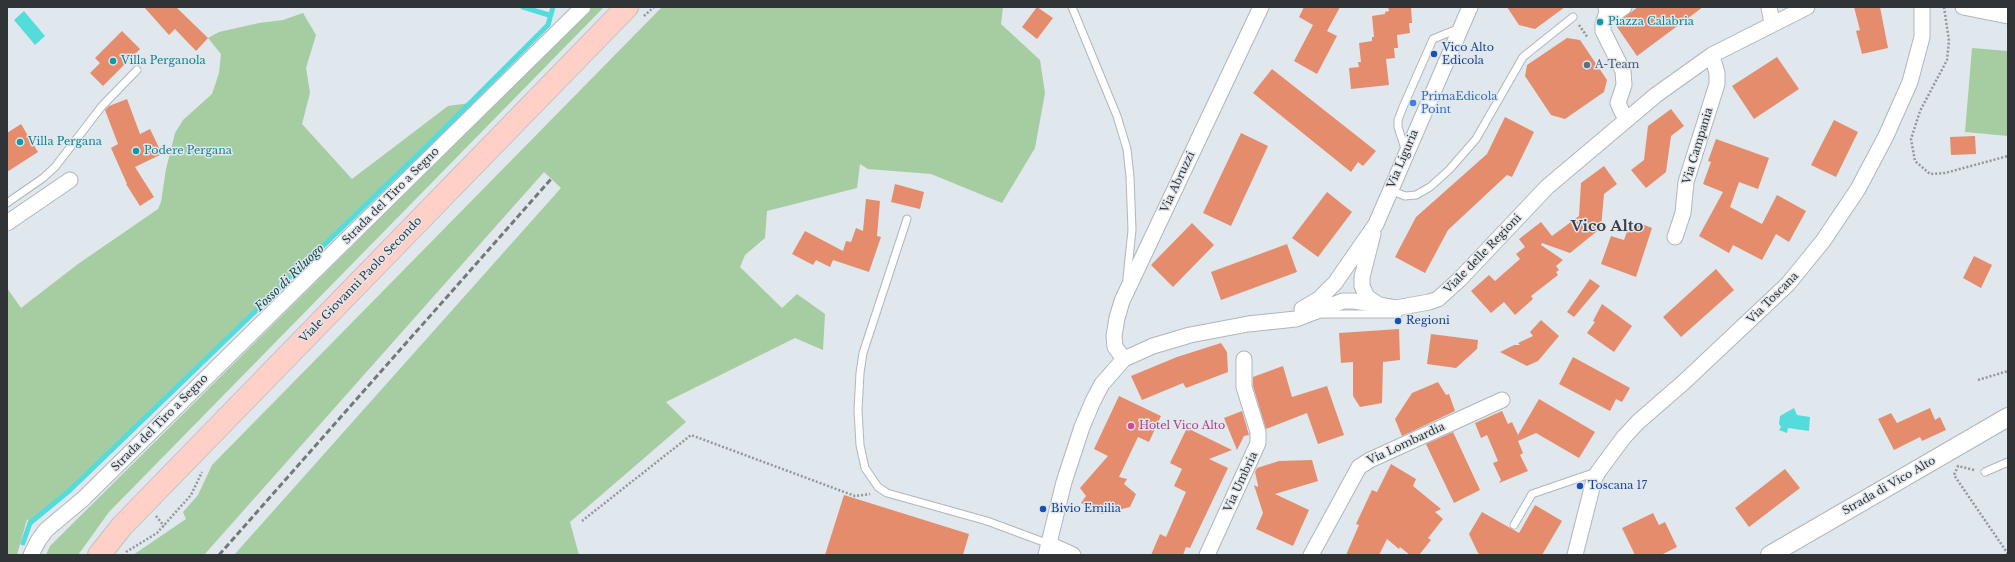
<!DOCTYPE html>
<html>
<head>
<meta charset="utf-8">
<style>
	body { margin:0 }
	#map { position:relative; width:2015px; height:562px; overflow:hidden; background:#e0e7ed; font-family:"Libre Baskerville",serif }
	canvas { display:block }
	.frame { position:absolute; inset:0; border:8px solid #313436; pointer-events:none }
</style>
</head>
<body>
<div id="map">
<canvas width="2015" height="562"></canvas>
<div class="frame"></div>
</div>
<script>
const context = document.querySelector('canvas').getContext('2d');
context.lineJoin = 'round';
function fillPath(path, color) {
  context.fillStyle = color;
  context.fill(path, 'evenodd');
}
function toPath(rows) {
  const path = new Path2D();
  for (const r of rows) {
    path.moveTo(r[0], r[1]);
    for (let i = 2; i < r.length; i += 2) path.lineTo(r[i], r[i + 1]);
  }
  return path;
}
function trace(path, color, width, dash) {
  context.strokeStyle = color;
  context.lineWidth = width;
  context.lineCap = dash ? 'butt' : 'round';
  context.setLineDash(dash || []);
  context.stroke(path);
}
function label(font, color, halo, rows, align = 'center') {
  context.font = font + ' "Libre Baskerville",serif';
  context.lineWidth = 3;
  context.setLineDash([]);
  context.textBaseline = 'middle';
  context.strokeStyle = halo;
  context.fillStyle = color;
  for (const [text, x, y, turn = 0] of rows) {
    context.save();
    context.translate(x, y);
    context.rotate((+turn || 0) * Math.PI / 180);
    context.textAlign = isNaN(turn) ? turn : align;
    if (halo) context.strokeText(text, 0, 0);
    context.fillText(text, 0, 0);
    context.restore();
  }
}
fillPath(toPath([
	[589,7,604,7,109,512,78,555,46,555,50,546,478,121],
	[662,7,1003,7,1001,24,1040,60,1045,93,1035,148,1002,203,931,174,868,169,860,164,857,188,767,211,765,238,745,255,740,267,782,308,797,294,825,314,823,350,795,338,666,402,686,422,570,522,579,555,234,555,561,188,544,172,204,555,133,555,186,519,183,512,198,495,212,465],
	[303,13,316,35,306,68,310,93,302,124,352,179,448,106,470,103,69,491,30,523,27,519,17,555,7,555,7,288,21,308,78,264,158,209,161,202,166,169,175,133,183,120,212,94,219,73,221,54,208,38,219,32,259,23,283,20],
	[1972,48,2008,51,2008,136,1965,132]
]), '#a5cda1');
fillPath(toPath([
	[24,11,45,36,35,45,14,20],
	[1794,408,1797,415,1810,417,1809,431,1788,428,1787,433,1779,430,1781,427,1779,424,1780,416]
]), '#54dcdd');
trace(toPath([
	[523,7,549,15],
	[23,543,30,523,69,491,435,138,548,25,553,7]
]), '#54dcdd', 5);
fillPath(toPath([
	[144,7,176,7,208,38,196,51,175,29,169,35],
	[1037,7,1053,18,1037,39,1022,27],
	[1304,7,1340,7,1327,31,1337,36,1317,74,1294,61,1313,25,1299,17],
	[1388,7,1411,7,1412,23,1409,23,1410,33,1397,35,1398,48,1394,48,1395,58,1386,59,1389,85,1351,89,1349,68,1359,67,1358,62,1361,62,1359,43,1372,41,1372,37,1374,37,1372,16,1385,14,1385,12,1389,11],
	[1507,7,1565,7,1535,29,1519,25],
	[1638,7,1703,7,1637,56,1615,24],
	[1854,7,1880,7,1888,48,1862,54,1856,31,1860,30],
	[122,31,140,49,103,86,90,73,100,63,95,58],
	[1567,38,1580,40,1607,80,1604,92,1565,119,1551,115,1525,76,1527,65],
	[1777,57,1799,89,1754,119,1732,86],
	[1272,69,1376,151,1363,166,1358,162,1351,172,1253,93],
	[127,99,140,134,150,129,162,154,135,167,154,197,140,206,126,184,127,184,111,148,118,144,105,110,109,106],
	[1671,109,1684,126,1671,136,1666,172,1646,188,1631,170,1644,160,1648,126],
	[1505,117,1534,132,1512,177,1507,175,1448,230,1425,273,1395,257,1416,217,1487,154],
	[1834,120,1858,132,1836,177,1811,165],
	[21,124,38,152,7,172,7,133],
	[1241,133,1268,146,1231,226,1203,213],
	[1975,136,1976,154,1951,155,1950,137],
	[1716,139,1769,158,1758,189,1739,182,1730,207,1762,224,1777,195,1806,211,1789,242,1776,234,1762,260,1733,245,1729,253,1699,236,1723,192,1703,184,1711,162,1708,161],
	[1604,166,1617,184,1604,194,1601,228,1570,253,1542,243,1541,245,1563,260,1556,266,1559,270,1556,272,1558,275,1531,296,1533,299,1515,315,1504,302,1491,313,1471,291,1489,275,1495,281,1520,259,1516,254,1525,247,1519,239,1541,222,1552,236,1579,216,1581,183],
	[895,184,924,192,920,209,891,202],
	[1327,192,1352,212,1318,257,1292,238],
	[866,199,880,201,877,236,881,237,869,272,833,260,830,267,816,260,813,265,792,254,805,231,843,251,846,241,851,242,856,228,863,231],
	[1192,223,1214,245,1173,287,1151,265],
	[1639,223,1652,228,1636,277,1601,264,1611,236,1624,240,1628,229,1635,232],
	[1287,244,1297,272,1221,300,1211,272],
	[1974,256,1992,265,1981,288,1963,278],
	[1716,269,1734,290,1681,337,1663,317],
	[1590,279,1600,286,1574,317,1567,312],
	[1602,304,1632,326,1614,352,1587,333,1595,322,1593,321],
	[1541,320,1559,336,1538,361,1527,366,1500,352,1514,345,1520,345,1518,343,1533,336,1530,332],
	[1399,329,1400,360,1383,362,1382,403,1360,407,1353,396,1353,362,1341,363,1339,333],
	[1431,334,1478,340,1477,349,1456,368,1427,364],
	[1221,343,1227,352,1228,372,1186,388,1183,383,1142,400,1131,376,1177,357],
	[1573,357,1630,388,1622,402,1616,399,1610,411,1559,384],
	[1283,366,1292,397,1327,386,1344,435,1318,444,1307,413,1266,429,1253,386,1253,377],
	[1438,382,1446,395,1449,394,1455,411,1402,436,1395,419,1412,393],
	[1119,396,1161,416,1149,442,1138,437,1119,477,1127,479,1124,484,1136,494,1130,507,1102,514,1081,503,1086,496,1080,488,1108,456,1094,449],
	[1539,399,1595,432,1579,458,1536,433,1518,441,1523,453,1520,455,1528,471,1499,483,1501,480,1493,463,1498,461,1487,435,1481,438,1475,423,1502,411,1508,424,1512,422,1518,435],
	[1930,408,1935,420,1940,417,1946,430,1922,441,1920,437,1894,450,1878,419,1891,413,1897,423],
	[1242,411,1249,435,1244,436,1237,450,1224,418],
	[1187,428,1232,450,1209,459,1228,468,1190,548,1186,547,1183,555,1151,555,1160,534,1166,537,1186,492,1174,486,1182,469,1170,463],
	[1453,432,1480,490,1454,503,1426,444],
	[1312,460,1318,481,1275,494,1309,510,1293,546,1256,529,1263,513,1254,485,1258,487,1258,485,1255,472,1257,468,1279,461],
	[1391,464,1416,479,1413,486,1441,509,1435,512,1443,519,1428,538,1431,540,1419,555,1410,555,1400,547,1399,549,1387,539,1379,555,1346,555,1359,525,1356,524,1372,490,1377,492],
	[1785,469,1800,488,1749,527,1735,508],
	[844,495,969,534,963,555,825,555],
	[1535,505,1562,521,1542,555,1481,555,1478,553,1469,534,1482,512,1519,533],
	[1653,513,1659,525,1665,522,1677,547,1661,555,1635,555,1622,528]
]), '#e48c6c');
const service = toPath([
	[1072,7,1117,116,1127,149,1130,177,1132,230,1127,278],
	[1406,152,1398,127,1398,120,1403,107,1433,39,1460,28],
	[1390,190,1405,196,1416,195,1430,187,1449,170,1476,139,1523,57,1573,17],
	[7,203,43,178,55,167,102,106,137,70],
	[907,219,863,353,860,373,858,410,860,445,865,468,878,487,887,493,987,521,1049,544],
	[1321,314,1398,314],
	[1985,472,2008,462],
	[1514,525,1532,494,1596,472]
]);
const minor = toPath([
	[1606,7,1607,12,1603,24,1603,31,1623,71,1624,85,1618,103,1622,112,1627,119],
	[1769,7,1772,23],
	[1963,7,2008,16],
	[1607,12,1617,12,1624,7],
	[7,223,70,180],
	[1373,234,1362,277,1362,286,1367,297,1379,305],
	[1675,237,1683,213,1686,182,1717,84,1717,73,1712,55],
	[1302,309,1319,299,1335,283,1376,224,1470,7],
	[1124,359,1115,347,1114,336,1117,318,1122,301,1261,7],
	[1049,544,1073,555],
	[31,555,38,541,46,530,83,499,583,7],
	[1046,555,1064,482,1082,427,1093,401,1102,384,1124,359,1153,346,1190,335,1248,324,1296,319,1343,301,1354,301,1396,308,1429,302,1438,299,1460,279,1547,187,1656,95,1712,55,1807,7],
	[1207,555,1258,443,1258,432,1244,387,1244,359],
	[1311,555,1359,467,1370,460,1502,400],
	[1575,555,1594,480,1598,472,1624,437,1638,422,1684,382,1788,284,1823,241,1858,189,1886,136,1910,82,1922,37,1922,7]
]);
const tertiary = toPath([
	[1770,555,2008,417]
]);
const primary = toPath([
	[99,555,122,526,627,7]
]);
trace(service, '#afb6bc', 9);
trace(minor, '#afb6bc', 17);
trace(tertiary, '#afb6bc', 20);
trace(primary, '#c1c2c3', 24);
trace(toPath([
	[1944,7,1949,41,1947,60,1920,111,1911,139,1915,161,1930,174,1945,173,2008,156],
	[644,16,654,7],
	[1579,25,1588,38],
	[1978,380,2008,371],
	[1974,470,1958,466,1954,475,2008,554],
	[156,516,164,526],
	[582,521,691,435,855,496,870,494],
	[126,552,157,533,191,495,202,472]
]), '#92979b', 2.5, [2, 2]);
trace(service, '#fff', 7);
trace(minor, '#fff', 15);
trace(tertiary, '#fff', 18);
trace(primary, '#fed0c8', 22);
trace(toPath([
	[219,555,551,179]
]), '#74787c', 3, [6, 3]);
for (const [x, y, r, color] of [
	[1600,22,4,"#0f9aa8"],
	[1434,54,4,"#1a4fb4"],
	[113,61,4,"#0f9aa8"],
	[1587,65,4,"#5c6f8a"],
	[1413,103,4,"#3f7fe0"],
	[20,142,4,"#0f9aa8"],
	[136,151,4,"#0f9aa8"],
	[1398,321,4,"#1a4fb4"],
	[1131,426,4,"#d1479c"],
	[1580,486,4,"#1a4fb4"],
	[1043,509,4,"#1a4fb4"]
]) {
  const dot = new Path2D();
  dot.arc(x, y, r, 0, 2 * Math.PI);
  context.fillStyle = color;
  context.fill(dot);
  trace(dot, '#e0e7ed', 1.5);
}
label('11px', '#0d838f', '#e0e7ed', [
	["Piazza Calabria",1608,22],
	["Villa Perganola",121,61],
	["Villa Pergana",28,142],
	["Podere Pergana",144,151]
], 'left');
label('11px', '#164399', '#e0e7ed', [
	["Vico Alto",1442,48],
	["Edicola",1442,61],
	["Regioni",1406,321],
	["Toscana 17",1588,486],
	["Bivio Emilia",1051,509]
], 'left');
label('11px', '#4e5e75', '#e0e7ed', [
	["A-Team",1595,65]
], 'left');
label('11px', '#366cbe', '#e0e7ed', [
	["PrimaEdicola",1421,97],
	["Point",1421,110]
], 'left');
label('11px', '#313436', '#e0e7ed', [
	["Via Campania",1698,146,-73],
	["Via Liguria",1403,159,-67],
	["Via Abruzzi",1178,182,-65],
	["Strada del Tiro a Segno",391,196,-45],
	["Viale delle Regioni",1483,254,-46],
	["Viale Giovanni Paolo Secondo",361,280,-46],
	["Via Toscana",1773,298,-45],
	["Strada del Tiro a Segno",160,423,-45],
	["Via Lombardia",1406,444,-25],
	["Via Umbria",1241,482,-65],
	["Strada di Vico Alto",1889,486,-30]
]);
label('11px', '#b23c85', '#e0e7ed', [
	["Hotel Vico Alto",1139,426]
], 'left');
label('italic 12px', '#134f4f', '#e0e7ed', [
	["Fosso di Riluogo",290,278,-44]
]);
label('bold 15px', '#393f44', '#e0e7ed', [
	["Vico Alto",1607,227]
]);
</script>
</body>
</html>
